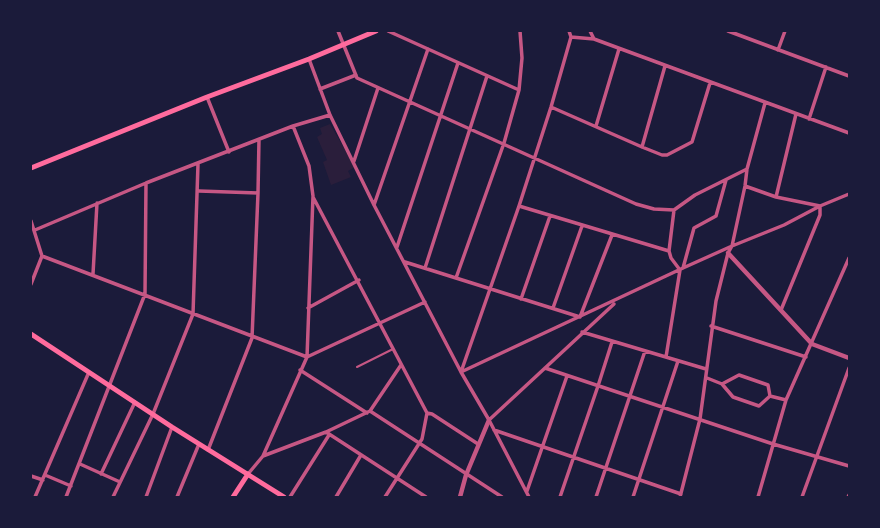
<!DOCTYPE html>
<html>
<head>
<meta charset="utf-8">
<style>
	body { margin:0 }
	#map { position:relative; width:880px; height:528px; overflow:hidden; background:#1b1b3a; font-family:"Asap Condensed",sans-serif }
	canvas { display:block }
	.frame { position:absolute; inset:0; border:32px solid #1b1b3a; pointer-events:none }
</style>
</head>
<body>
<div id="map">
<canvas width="880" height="528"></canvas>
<div class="frame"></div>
</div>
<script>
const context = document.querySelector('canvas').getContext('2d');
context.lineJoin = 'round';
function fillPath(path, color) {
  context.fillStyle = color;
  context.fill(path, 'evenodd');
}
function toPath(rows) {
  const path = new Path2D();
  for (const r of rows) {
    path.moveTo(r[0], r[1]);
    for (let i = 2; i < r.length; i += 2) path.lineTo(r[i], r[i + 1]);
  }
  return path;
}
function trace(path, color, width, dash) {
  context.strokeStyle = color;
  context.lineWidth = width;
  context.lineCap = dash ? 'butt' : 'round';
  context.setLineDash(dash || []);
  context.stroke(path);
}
fillPath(toPath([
	[330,124,355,167,348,171,351,177,331,185,323,162,327,160,317,137,322,134,320,128]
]), '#2a1e3b');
trace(toPath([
	[357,367,393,349]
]), '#c65784', 2);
trace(toPath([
	[338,31,357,78,636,204,654,209,674,210,695,195,747,169],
	[388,31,519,90],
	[590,31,594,39],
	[728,31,849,76],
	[571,37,594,39,849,133],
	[778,50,785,31],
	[309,59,330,115,374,205,461,372,489,420,529,497],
	[320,89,356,75],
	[207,97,229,152],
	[551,107,642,147,662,155,667,155,692,142,710,83],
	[809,119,826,67],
	[596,126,619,49],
	[642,147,665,66],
	[354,161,378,88],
	[745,186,776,197,820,206,820,215,781,310],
	[199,191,258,193],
	[313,197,427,413,432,414,478,444],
	[776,197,796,114],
	[374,205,428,49],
	[519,206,669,251,671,258,680,270,666,357],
	[31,221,42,256,31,284],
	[35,230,146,183,293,126,330,115],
	[397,247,458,63],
	[669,251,674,210],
	[42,256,307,357,425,302],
	[405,262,580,317,612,235],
	[425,268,487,76],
	[683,268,694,228,716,216,726,180],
	[93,274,97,203],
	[456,278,504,143,519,90,522,58,520,31],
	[521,299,550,216],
	[308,308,359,280],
	[553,308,582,226],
	[711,326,806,357],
	[582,332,706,369],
	[545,368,773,444,849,466],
	[300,370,367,413],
	[461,372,683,268,732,246,784,225,820,206,849,194],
	[461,372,519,206,551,107,571,37,569,31],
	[707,378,722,384,733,397,759,406,770,396,786,400],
	[722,384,739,375,768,385,770,396],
	[370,411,502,497],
	[489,420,614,304],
	[494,430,681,494],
	[326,432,426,497],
	[208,450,252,338,258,193,259,139],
	[263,456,326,432,370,411,401,365],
	[80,464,120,482],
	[101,474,135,402],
	[248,474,263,456,307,357,313,196,309,166,293,126],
	[45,475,71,486],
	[31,476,43,480],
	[527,491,567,376],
	[35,497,89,372],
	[66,497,145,294,146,183],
	[113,497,153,414,193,314,198,164],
	[146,497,172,427],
	[177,497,199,444],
	[290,497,329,435],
	[336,497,361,455],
	[385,497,422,439,427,413],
	[560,497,598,386,612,342],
	[596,497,645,351],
	[633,497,678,361],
	[680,497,700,419,716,301,728,253,732,246,745,186,747,169,765,103],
	[758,497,786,400,849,258],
	[802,497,849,368],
	[848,497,849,495]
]), '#c65784', 3.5);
trace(toPath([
	[728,253,812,344,849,358],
	[460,497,466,475,489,420]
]), '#c65784', 4.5);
trace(toPath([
	[31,168,207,97,309,59,376,31],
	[31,334,172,427,284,497],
	[233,497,248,474]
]), '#ff6b9d', 5);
</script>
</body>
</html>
